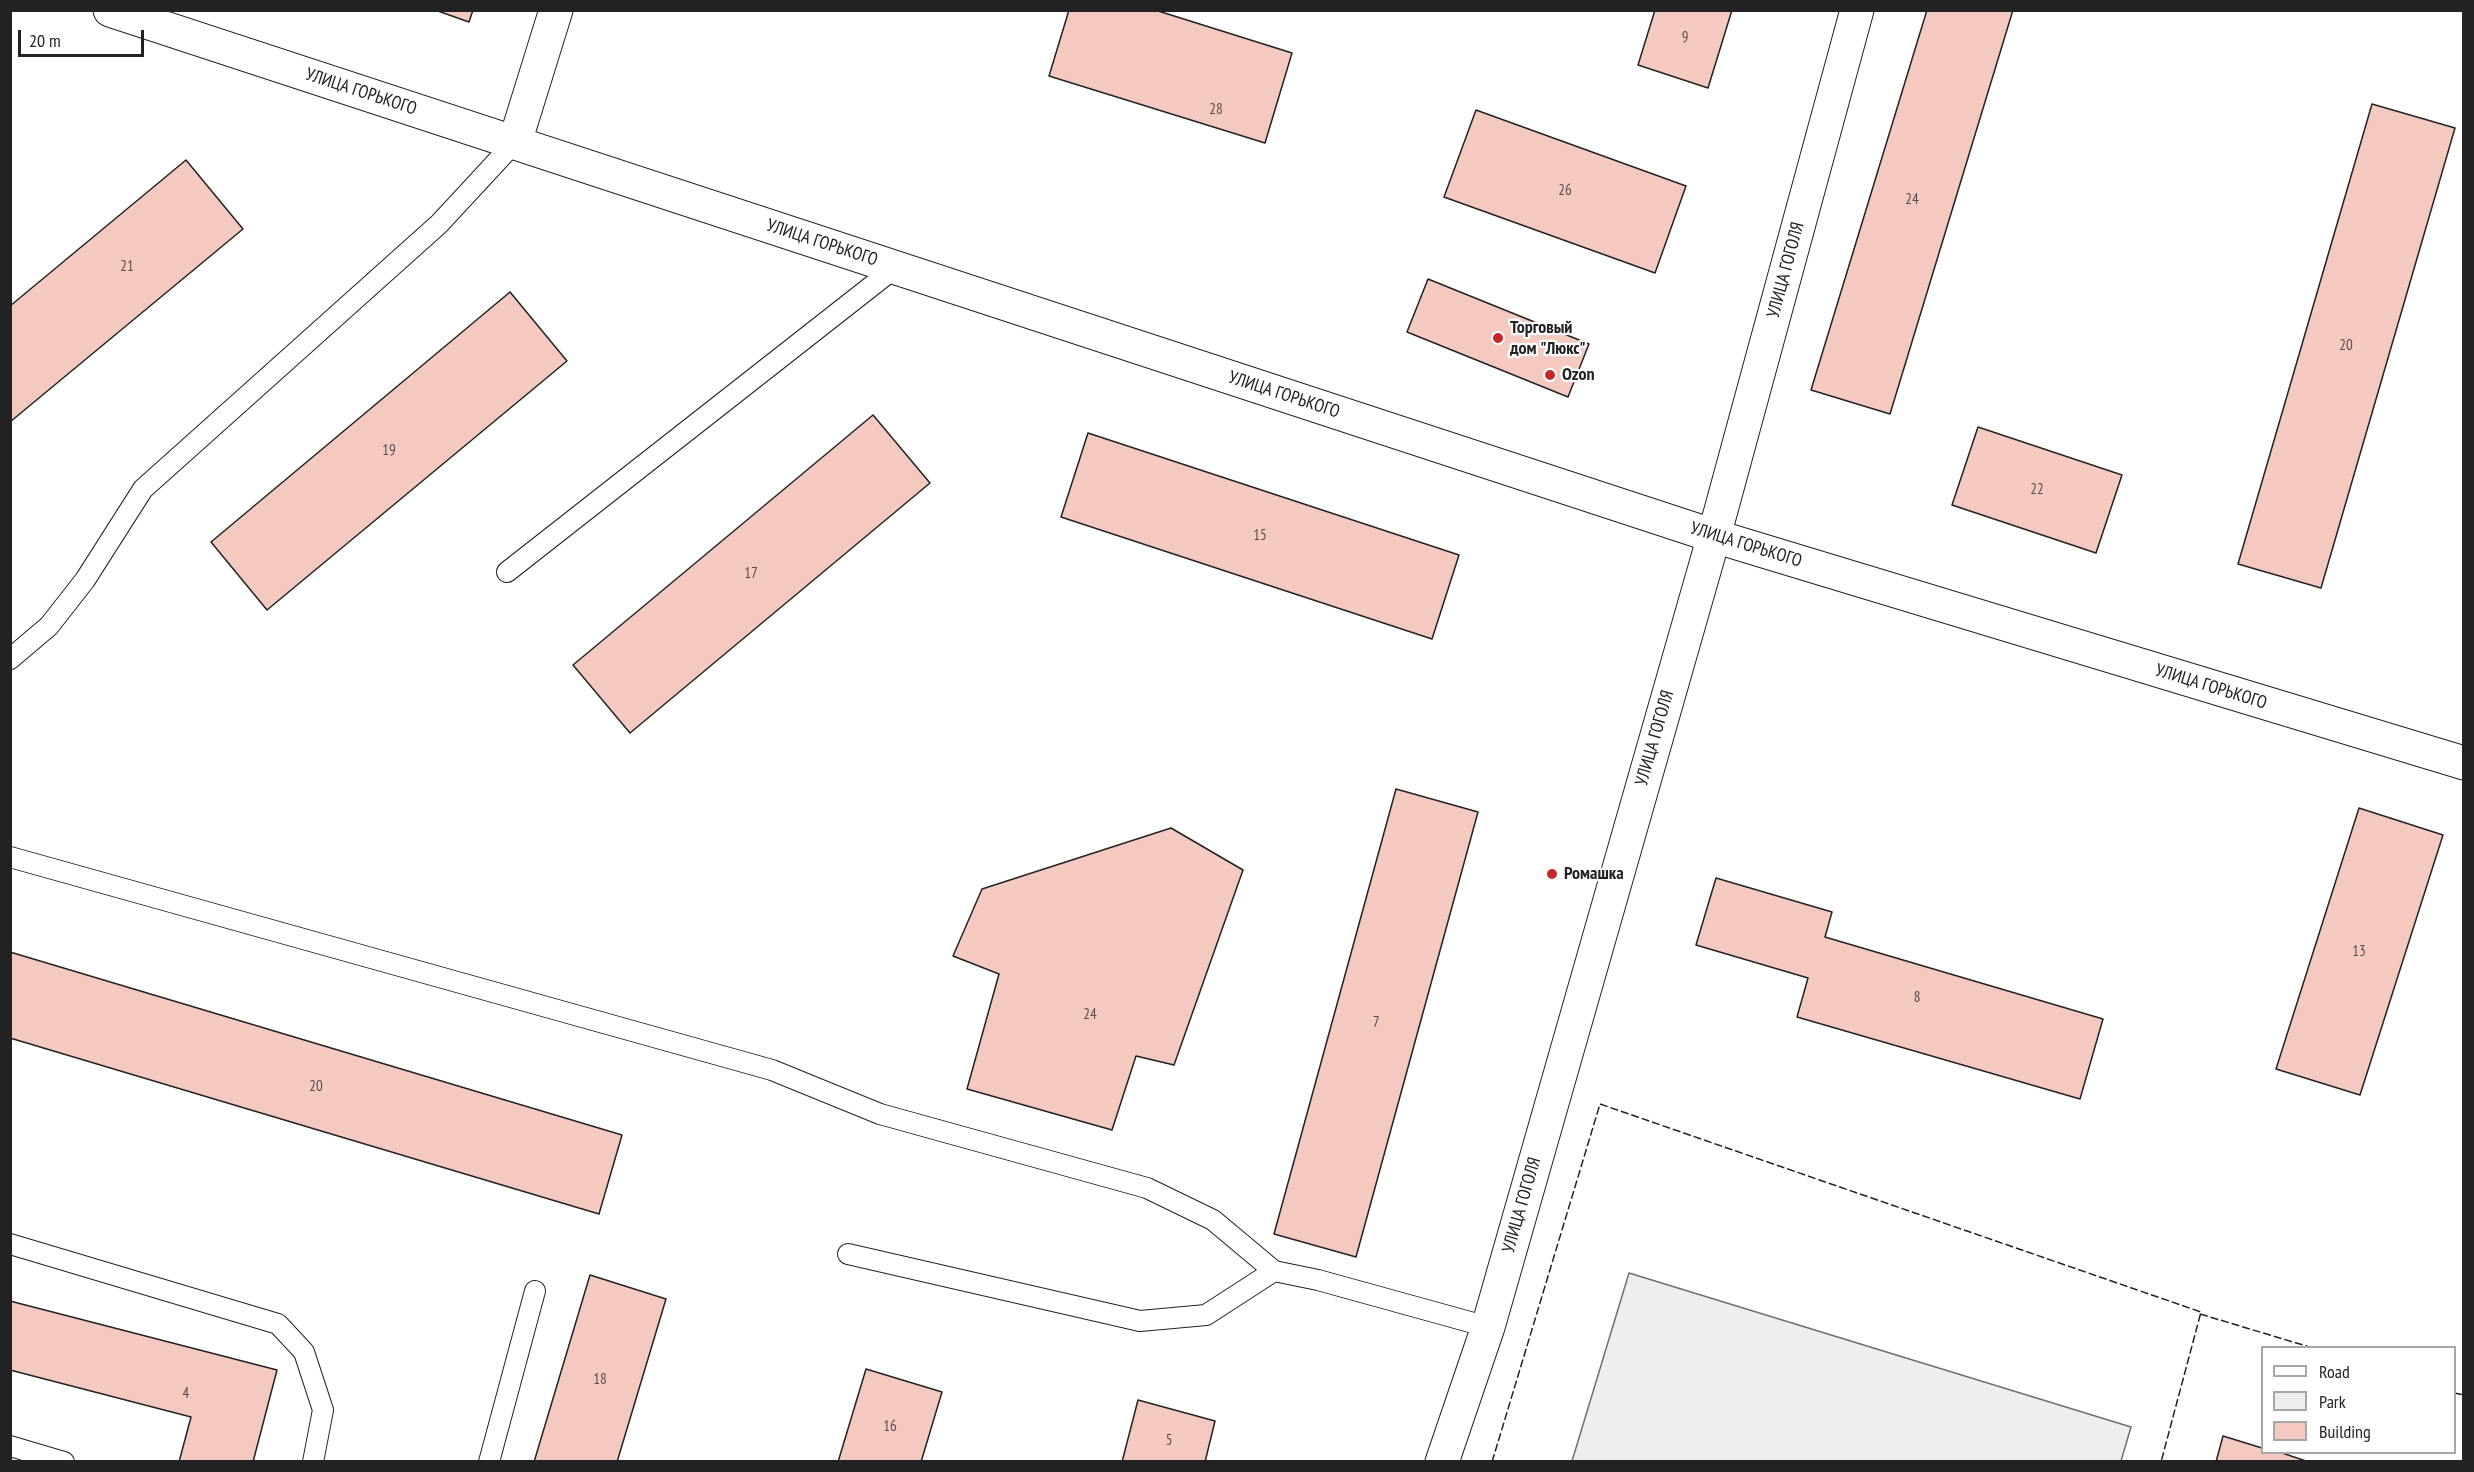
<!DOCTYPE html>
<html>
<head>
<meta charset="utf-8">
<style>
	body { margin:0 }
	#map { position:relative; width:2474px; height:1472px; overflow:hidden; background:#fff; font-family:"PT Sans Narrow",sans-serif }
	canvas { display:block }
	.frame { position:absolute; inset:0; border:12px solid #222; pointer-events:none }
	.legend { position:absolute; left:2261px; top:1346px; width:195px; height:108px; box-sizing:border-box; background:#fff; border:2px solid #a7a7a7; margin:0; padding:8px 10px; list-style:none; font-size:18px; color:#222 }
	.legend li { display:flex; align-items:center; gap:12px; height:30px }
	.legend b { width:30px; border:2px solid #a7a7a7 }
	.scale { position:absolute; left:18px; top:30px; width:126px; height:27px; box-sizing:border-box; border:3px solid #222; border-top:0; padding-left:8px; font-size:18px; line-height:21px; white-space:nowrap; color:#222; -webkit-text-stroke:4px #fff; paint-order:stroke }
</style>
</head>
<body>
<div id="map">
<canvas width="2474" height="1472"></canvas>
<div class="frame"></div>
<ul class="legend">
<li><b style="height:8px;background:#fff"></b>Road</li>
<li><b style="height:16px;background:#eee"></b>Park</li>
<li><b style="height:16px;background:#f3c9c0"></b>Building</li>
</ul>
<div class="scale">20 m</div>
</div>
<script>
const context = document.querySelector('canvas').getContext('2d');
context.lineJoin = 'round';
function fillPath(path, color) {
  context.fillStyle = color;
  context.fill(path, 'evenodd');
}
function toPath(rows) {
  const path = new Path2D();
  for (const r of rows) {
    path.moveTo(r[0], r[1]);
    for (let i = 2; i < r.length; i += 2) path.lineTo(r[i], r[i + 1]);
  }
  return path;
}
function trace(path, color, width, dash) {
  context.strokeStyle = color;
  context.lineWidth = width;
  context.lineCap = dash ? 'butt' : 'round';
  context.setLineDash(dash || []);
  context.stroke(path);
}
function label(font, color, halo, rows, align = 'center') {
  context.font = font + ' "PT Sans Narrow",sans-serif';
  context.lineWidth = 4.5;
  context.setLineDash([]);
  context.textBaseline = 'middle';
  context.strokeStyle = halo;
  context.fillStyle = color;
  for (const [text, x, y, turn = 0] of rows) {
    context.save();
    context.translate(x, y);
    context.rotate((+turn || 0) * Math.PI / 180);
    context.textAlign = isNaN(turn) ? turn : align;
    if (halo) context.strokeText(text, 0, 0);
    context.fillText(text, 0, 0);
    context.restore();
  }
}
const green = toPath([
	[1629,1273,2131,1427,2121,1461,1572,1461,1629,1273]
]);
fillPath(green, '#eee');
trace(green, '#6f6f6f', 1.5);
const building = toPath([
	[435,10,473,10,469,22,435,10],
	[1069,10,1155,10,1292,53,1265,143,1049,76,1069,10],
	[1655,10,1732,10,1708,88,1638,65,1655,10],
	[1927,10,2013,10,1890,414,1811,390,1927,10],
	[2372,104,2455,128,2321,588,2238,564,2372,104],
	[1476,110,1686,186,1655,273,1444,197,1476,110],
	[186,160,243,229,10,422,10,306,186,160],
	[1428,279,1589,344,1568,397,1407,332,1428,279],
	[510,292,567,361,267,610,211,542,510,292],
	[873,415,930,483,630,733,573,665,873,415],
	[1978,427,2122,475,2096,553,1952,505,1978,427],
	[1088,433,1459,555,1432,639,1061,517,1088,433],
	[1396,789,1478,812,1356,1257,1274,1234,1396,789],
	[2359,808,2443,835,2360,1095,2276,1069,2359,808],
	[1171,828,1243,870,1174,1065,1136,1056,1112,1130,967,1089,999,974,953,956,982,889,1171,828],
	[1716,878,1832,912,1825,937,2103,1019,2080,1099,1797,1017,1808,978,1696,945,1716,878],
	[10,952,622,1135,599,1214,10,1038,10,952],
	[590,1275,666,1299,617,1462,534,1462,590,1275],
	[10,1301,277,1370,253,1462,179,1462,191,1417,10,1370,10,1301],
	[866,1369,942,1392,921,1462,838,1462,866,1369],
	[1138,1400,1215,1421,1205,1462,1122,1462,1138,1400],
	[2223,1436,2262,1448,2262,1452,2279,1452,2309,1462,2216,1462,2223,1436]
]);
fillPath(building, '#f3c9c0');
trace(building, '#222', 1.5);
const service = toPath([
	[507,572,896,267],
	[10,659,49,626,85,580,143,489,439,224,515,142],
	[10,857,772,1070,880,1114,1147,1188,1213,1220,1274,1271,1318,1280,1488,1327],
	[10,1244,278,1324,304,1352,323,1410,313,1462],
	[848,1254,1140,1321,1206,1315,1274,1271],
	[10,1446,64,1462],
	[489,1462,535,1291]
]);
const minor = toPath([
	[110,10,1714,536,1857,10],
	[515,142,556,10]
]);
const tertiary = toPath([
	[1442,1462,1488,1327,1714,536,2464,763]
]);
trace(service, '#222', 22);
trace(minor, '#222', 35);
trace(tertiary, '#222', 35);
trace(service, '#fff', 20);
trace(minor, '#fff', 33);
trace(tertiary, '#fff', 33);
trace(toPath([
	[2200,1314,2313,1348],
	[2454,1393,2464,1395],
	[1492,1462,1600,1104,2201,1312,2161,1462]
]), '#222', 1.5, [8, 3]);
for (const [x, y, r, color] of [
	[1498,338,6,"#c62828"],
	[1550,375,6,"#c62828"],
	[1552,874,6,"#c62828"]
]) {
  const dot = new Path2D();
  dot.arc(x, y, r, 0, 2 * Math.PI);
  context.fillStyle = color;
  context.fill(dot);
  trace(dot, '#fff', 2);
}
label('15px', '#564c4a', null, [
	["9",1685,38],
	["28",1216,110],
	["26",1565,191],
	["24",1912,200],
	["21",127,267],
	["20",2346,346],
	["19",389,451],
	["22",2037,490],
	["15",1260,536],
	["17",751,574],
	["13",2359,952],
	["8",1917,998],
	["24",1090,1015],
	["7",1376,1023],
	["20",316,1087],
	["18",600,1380],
	["4",186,1394],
	["16",890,1427],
	["5",1169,1441]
]);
label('18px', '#222', '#fff', [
	["УЛИЦА ГОРЬКОГО",361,92,18],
	["УЛИЦА ГОРЬКОГО",822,243,18],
	["УЛИЦА ГОГОЛЯ",1786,270,-75],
	["УЛИЦА ГОРЬКОГО",1284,395,18],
	["УЛИЦА ГОРЬКОГО",1746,545,17],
	["УЛИЦА ГОРЬКОГО",2211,687,17],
	["УЛИЦА ГОГОЛЯ",1655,738,-74],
	["УЛИЦА ГОГОЛЯ",1522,1205,-74]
]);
label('bold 18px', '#222', '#fff', [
	["Торговый",1510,328],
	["дом \"Люкс\"",1510,349],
	["Ozon",1562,375],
	["Ромашка",1564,874]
], 'left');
</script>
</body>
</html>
